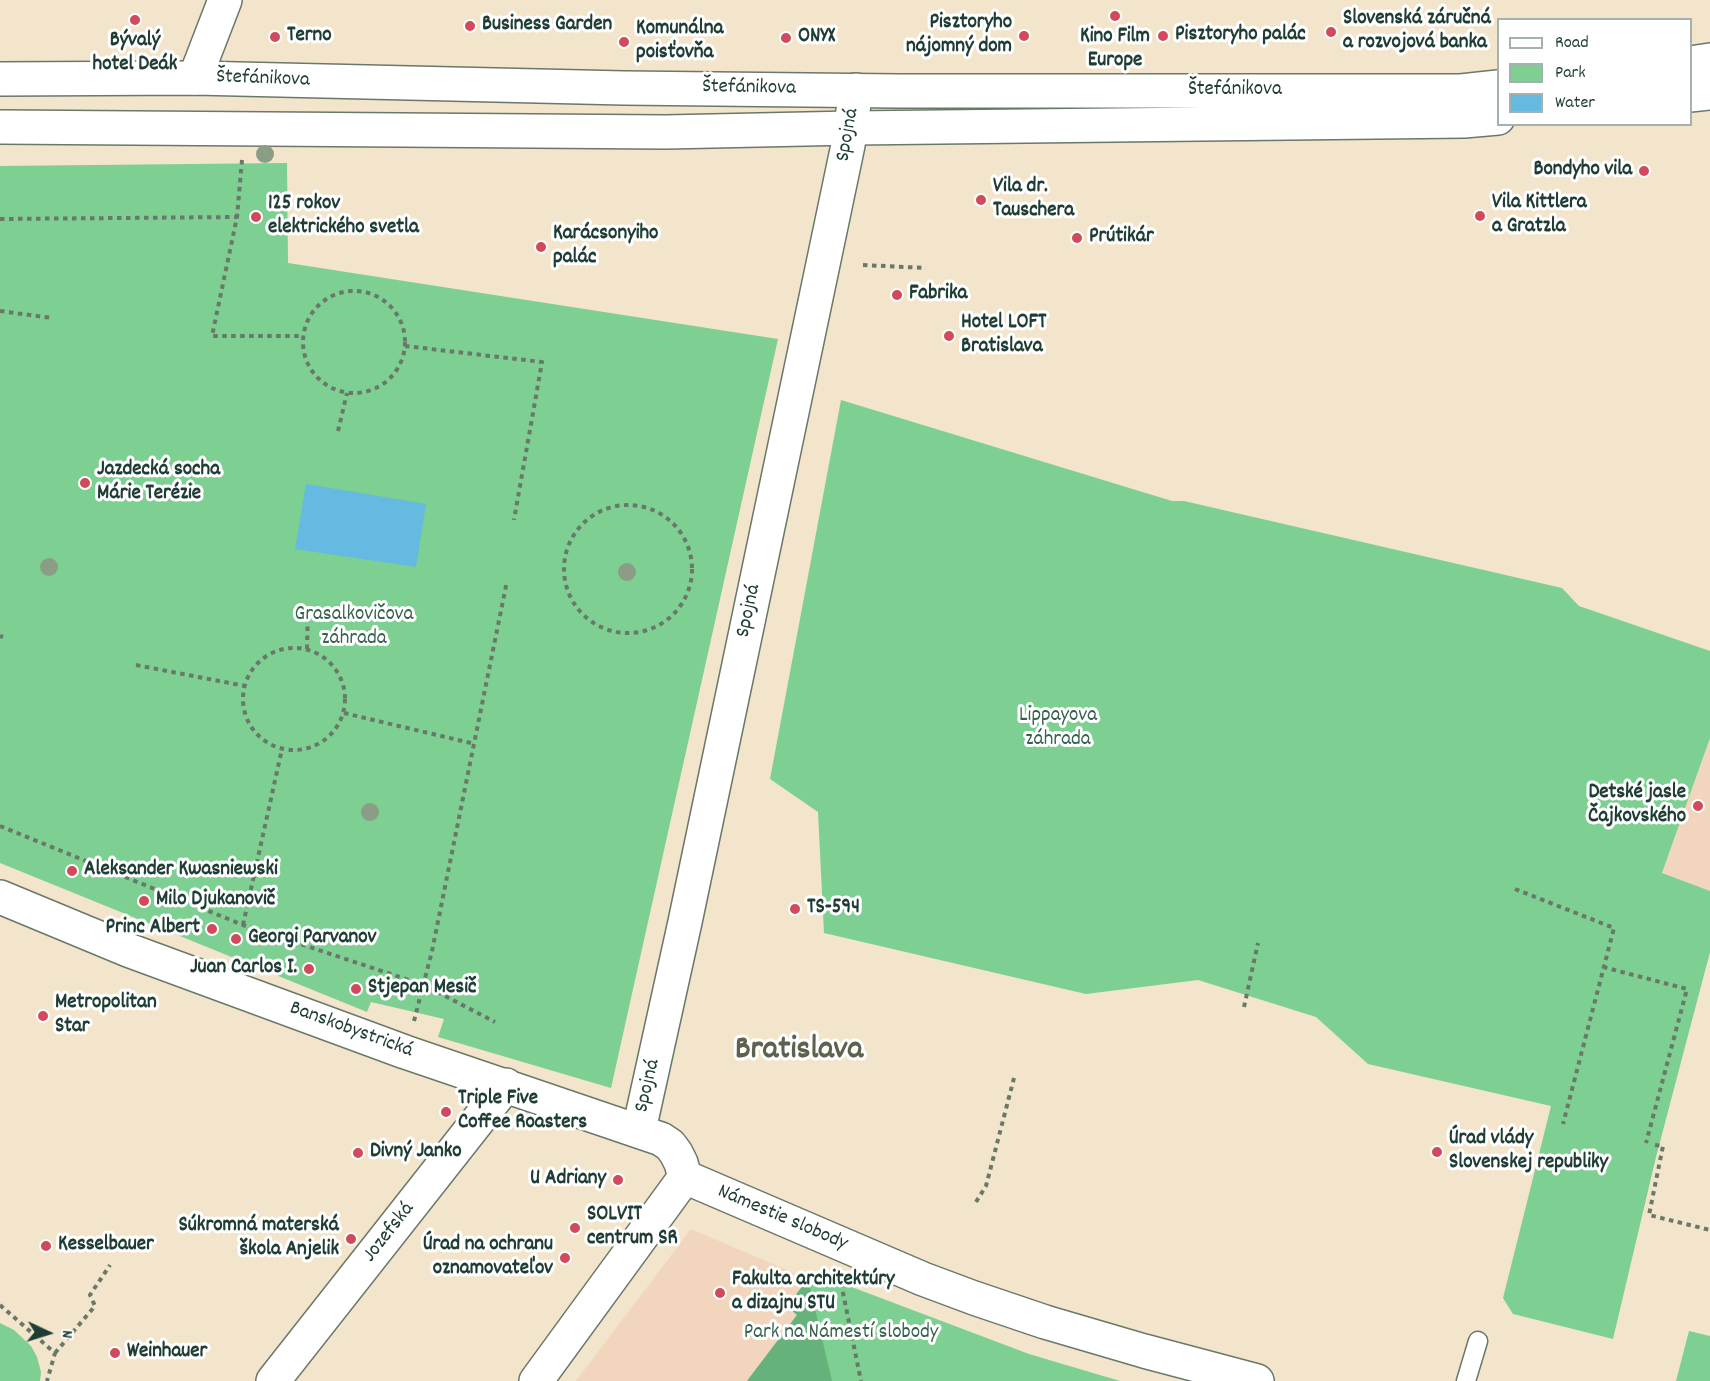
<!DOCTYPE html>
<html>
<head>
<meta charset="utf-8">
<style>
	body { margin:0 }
	#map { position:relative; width:1710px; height:1381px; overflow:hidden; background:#f2e5cb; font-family:Dekko,sans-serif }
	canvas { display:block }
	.legend { position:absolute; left:1497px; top:18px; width:195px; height:108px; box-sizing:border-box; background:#fff; border:2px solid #a5b1ae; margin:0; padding:8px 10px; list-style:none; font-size:18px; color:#1f3d34 }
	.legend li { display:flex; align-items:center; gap:12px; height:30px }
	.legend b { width:30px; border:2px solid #a5b1ae }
	.north { position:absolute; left:18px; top:1303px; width:60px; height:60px; -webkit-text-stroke:4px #fff; paint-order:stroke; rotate:94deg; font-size:16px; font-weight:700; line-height:24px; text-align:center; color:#1f3d34 }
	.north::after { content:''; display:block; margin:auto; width:21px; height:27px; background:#1f3d34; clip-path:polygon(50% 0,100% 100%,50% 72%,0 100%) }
</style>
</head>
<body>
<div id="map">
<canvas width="1710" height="1381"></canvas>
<ul class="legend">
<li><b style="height:8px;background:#fff"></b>Road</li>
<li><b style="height:16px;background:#7dcf92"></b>Park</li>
<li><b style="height:16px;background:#64bae1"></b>Water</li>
</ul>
<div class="north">N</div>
</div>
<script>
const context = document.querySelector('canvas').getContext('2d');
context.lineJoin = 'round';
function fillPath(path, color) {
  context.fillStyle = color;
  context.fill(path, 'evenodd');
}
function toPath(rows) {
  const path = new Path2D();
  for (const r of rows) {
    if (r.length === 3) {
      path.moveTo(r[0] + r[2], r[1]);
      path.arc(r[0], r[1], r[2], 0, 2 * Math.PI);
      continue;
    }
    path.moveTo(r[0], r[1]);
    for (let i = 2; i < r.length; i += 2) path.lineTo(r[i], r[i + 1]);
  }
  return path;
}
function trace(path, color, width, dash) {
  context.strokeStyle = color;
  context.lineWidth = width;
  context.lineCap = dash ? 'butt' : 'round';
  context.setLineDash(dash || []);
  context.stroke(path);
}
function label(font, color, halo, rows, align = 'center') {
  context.font = font + ' Dekko,sans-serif';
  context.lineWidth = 6;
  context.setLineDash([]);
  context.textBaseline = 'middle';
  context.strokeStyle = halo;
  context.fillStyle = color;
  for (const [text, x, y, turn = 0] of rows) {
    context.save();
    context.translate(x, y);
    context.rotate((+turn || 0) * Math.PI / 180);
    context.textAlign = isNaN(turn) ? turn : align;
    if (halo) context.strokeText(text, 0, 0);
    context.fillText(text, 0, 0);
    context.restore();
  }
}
fillPath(toPath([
	[1710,738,1710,891,1662,874],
	[691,1229,808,1279,787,1306,797,1315,747,1381,576,1381]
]), '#f1d5bd');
fillPath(toPath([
	[287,163,288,263,778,339,611,1088,438,1037,444,1019,371,1002,367,1012,0,863,0,166],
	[841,400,1172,501,1184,501,1562,588,1579,606,1710,651,1710,738,1662,873,1710,891,1710,952,1656,1157,1613,1339,1513,1314,1503,1298,1551,1106,1368,1064,1316,1017,1198,980,1086,994,824,933,818,812,770,779],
	[808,1279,841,1283,1029,1354,1120,1381,747,1381,797,1315,787,1306],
	[0,1323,14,1330,31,1346,37,1357,41,1372,40,1381,0,1381],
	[1689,1331,1710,1336,1710,1381,1676,1381]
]), '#7dcf92');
fillPath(toPath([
	[808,1279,832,1381,747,1381,797,1315,787,1306]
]), '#66b27c');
fillPath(toPath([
	[306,484,426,504,416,567,295,549]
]), '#64bae1');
const service = toPath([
	[1466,1381,1478,1341]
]);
const minor = toPath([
	[195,78,225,0],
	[0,897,128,950,405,1052,661,1139,670,1145,676,1153,681,1163,685,1177],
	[639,1130,685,922,848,145,856,90],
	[685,1177,923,1279,974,1298,1045,1322,1144,1351,1257,1381],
	[273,1381,506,1085],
	[536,1381,685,1177]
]);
const secondary = toPath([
	[1690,63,1710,60],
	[0,79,195,78,624,88,898,91,1461,91,1498,87],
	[1690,95,1710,93],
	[0,127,666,132,852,128,1464,121,1498,118]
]);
trace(service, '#697869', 21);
trace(minor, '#697869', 36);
trace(secondary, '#697869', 36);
trace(toPath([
	[242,160,237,217,212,336,302,336],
	[0,219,237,217],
	[863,265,926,268],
	[354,342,51],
	[0,311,52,318],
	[405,346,542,362,514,520],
	[338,431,347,393],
	[628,569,64],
	[0,636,3,637],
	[294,699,51],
	[307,649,308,610],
	[136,665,245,686],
	[344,713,475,744],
	[0,826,243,925,424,985,495,1022],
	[1515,889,1614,928,1563,1124],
	[243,925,282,749],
	[1603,967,1687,989,1646,1143],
	[1244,1007,1258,943],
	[414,1021,432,951,507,581],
	[1655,1145,1663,1146,1649,1215,1710,1230],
	[976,1202,986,1186,1014,1078],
	[841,1283,861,1381],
	[0,1305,55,1353,47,1381],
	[55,1353,95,1306,90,1295,110,1265]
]), '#697869', 4, [4.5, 4.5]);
trace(service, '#fff', 18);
trace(minor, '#fff', 33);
trace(secondary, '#fff', 33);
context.fillStyle = '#8b9d85';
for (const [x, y] of [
	[265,154],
	[49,567],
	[627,572],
	[370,812]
]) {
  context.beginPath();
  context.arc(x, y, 9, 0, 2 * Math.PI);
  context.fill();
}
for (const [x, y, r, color] of [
	[1115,16,6,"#d1495b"],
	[135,20,6,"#d1495b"],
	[470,26,6,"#d1495b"],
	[1331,32,6,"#d1495b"],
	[1024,36,6,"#d1495b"],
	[1163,36,6,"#d1495b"],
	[275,37,6,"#d1495b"],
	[786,38,6,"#d1495b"],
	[624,42,6,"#d1495b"],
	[1644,171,6,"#d1495b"],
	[981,200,6,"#d1495b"],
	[1480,216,6,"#d1495b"],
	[256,217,6,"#d1495b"],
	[1077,238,6,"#d1495b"],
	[541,247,6,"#d1495b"],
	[897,295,6,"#d1495b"],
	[949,336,6,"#d1495b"],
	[85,483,6,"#d1495b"],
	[1698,806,6,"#d1495b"],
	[72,871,6,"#d1495b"],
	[144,901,6,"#d1495b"],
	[795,909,6,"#d1495b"],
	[212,929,6,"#d1495b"],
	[236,939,6,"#d1495b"],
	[309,969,6,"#d1495b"],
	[356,989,6,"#d1495b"],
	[43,1016,6,"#d1495b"],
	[446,1112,6,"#d1495b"],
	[1437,1152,6,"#d1495b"],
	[358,1153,6,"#d1495b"],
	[618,1180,6,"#d1495b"],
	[575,1228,6,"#d1495b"],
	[351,1239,6,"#d1495b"],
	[46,1246,6,"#d1495b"],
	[565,1258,6,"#d1495b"],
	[720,1293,6,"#d1495b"],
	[115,1353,6,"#d1495b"]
]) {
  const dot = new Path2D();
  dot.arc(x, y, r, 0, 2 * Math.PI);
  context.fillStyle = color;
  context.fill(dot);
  trace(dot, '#fff', 2);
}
label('bold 21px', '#1f3d34', '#fff', [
	["Slovenská záručná",1343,20],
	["a rozvojová banka",1343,44],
	["Pisztoryho",1012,24,"right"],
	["nájomný dom",1012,48,"right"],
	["Business Garden",482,26],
	["Komunálna",636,30],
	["poisťovňa",636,54],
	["Pisztoryho palác",1175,36],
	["Terno",287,37],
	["ONYX",798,38],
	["Kino Film",1115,38,"center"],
	["Europe",1115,62,"center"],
	["Bývalý",135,42,"center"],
	["hotel Deák",135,66,"center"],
	["Bondyho vila",1632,171,"right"],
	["Vila dr.",993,188],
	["Tauschera",993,212],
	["Vila Kittlera",1492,204],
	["a Gratzla",1492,228],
	["125 rokov",268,205],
	["elektrického svetla",268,229],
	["Karácsonyiho",553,235],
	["palác",553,259],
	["Prútikár",1089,238],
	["Fabrika",909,295],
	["Hotel LOFT",961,324],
	["Bratislava",961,348],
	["Jazdecká socha",97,471],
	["Márie Terézie",97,495],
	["Detské jasle",1686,794,"right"],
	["Čajkovského",1686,818,"right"],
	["Aleksander Kwasniewski",84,871],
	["Milo Djukanovič",156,901],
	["TS-594",807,909],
	["Princ Albert",200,929,"right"],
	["Georgi Parvanov",248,939],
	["Juan Carlos I.",297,969,"right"],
	["Stjepan Mesič",368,989],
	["Metropolitan",55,1004],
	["Star",55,1028],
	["Triple Five",458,1100],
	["Coffee Roasters",458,1124],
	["Úrad vlády",1449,1140],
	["Slovenskej republiky",1449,1164],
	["Divný Janko",370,1153],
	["U Adriany",606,1180,"right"],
	["SOLVIT",587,1216],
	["centrum SR",587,1240],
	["Súkromná materská",339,1227,"right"],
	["škola Anjelik",339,1251,"right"],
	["Kesselbauer",58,1246],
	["Úrad na ochranu",553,1246,"right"],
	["oznamovateľov",553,1270,"right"],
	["Fakulta architektúry",732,1281],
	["a dizajnu STU",732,1305],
	["Weinhauer",127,1353]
], 'left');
label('21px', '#1f3d34', '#fff', [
	["Štefánikova",263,80,2],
	["Štefánikova",749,89,1],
	["Štefánikova",1235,91],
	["Spojná",849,135,-80],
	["Spojná",750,611,-78],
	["Banskobystrická",351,1031,20],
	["Spojná",649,1086,-77],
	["Námestie slobody",782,1219,23],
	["Jozefská",390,1233,-52]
]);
label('21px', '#36624c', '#fff', [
	["Grasalkovičova",354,616],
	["záhrada",354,640],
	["Lippayova",1058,717],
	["záhrada",1058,741],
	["Park na Námestí slobody",841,1334]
]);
label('bold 33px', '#5b634f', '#fff', [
	["Bratislava",799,1052]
]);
</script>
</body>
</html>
